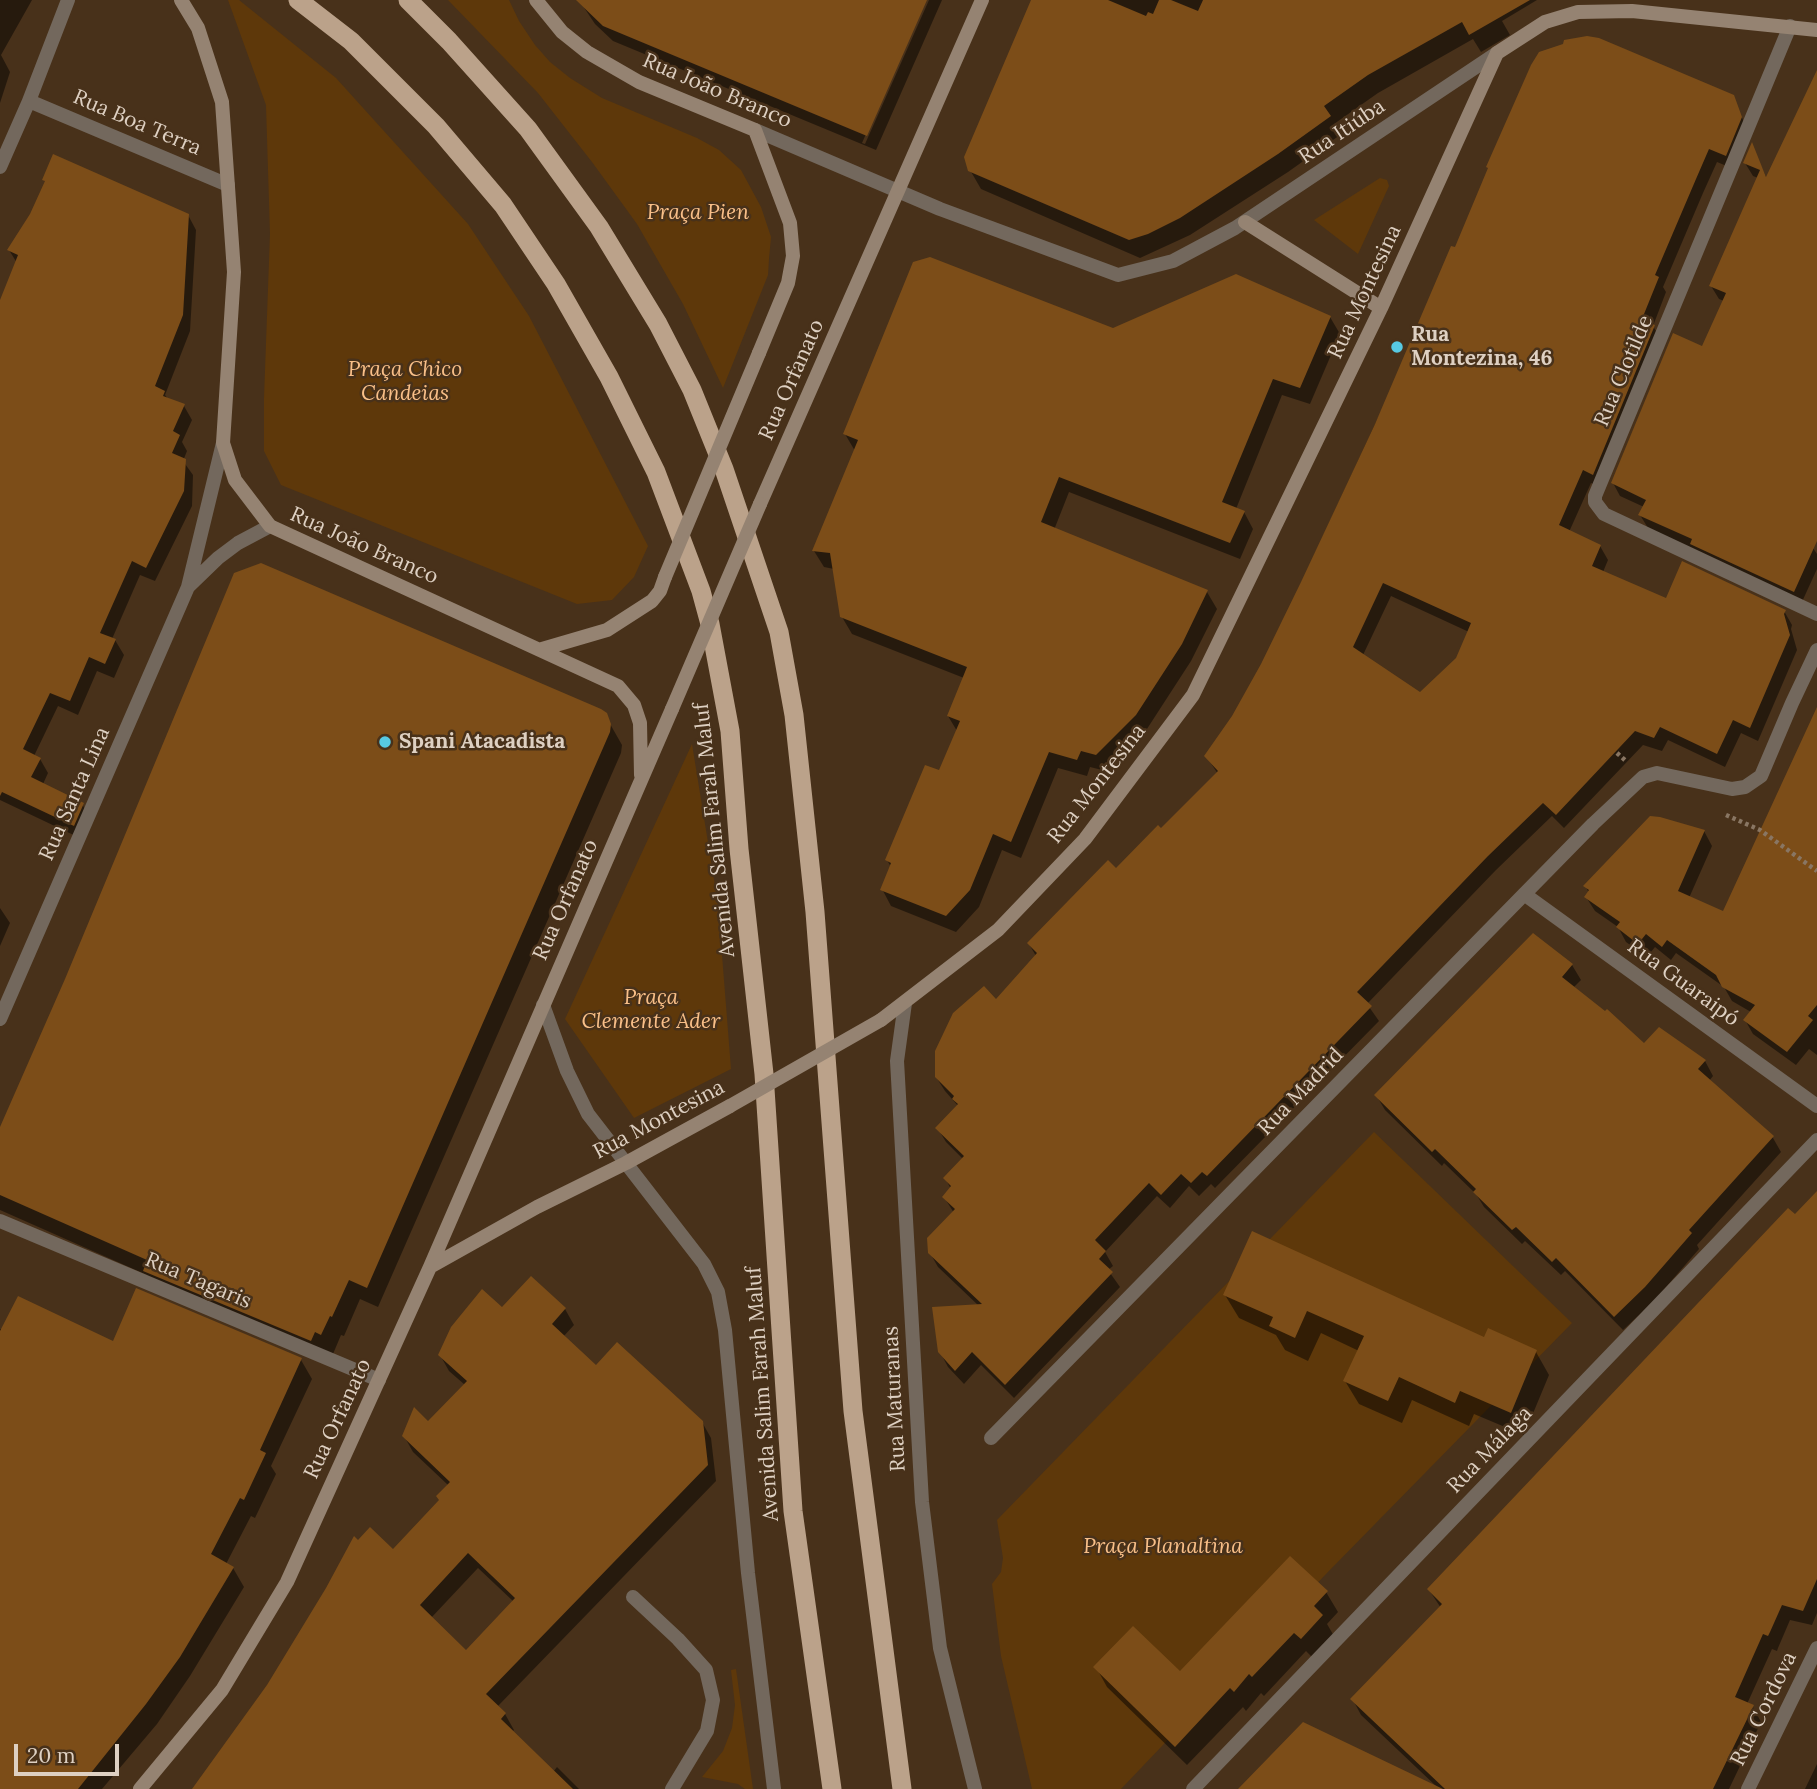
<!DOCTYPE html>
<html>
<head>
<meta charset="utf-8">
<style>
	body { margin:0 }
	#map { position:relative; width:1817px; height:1789px; overflow:hidden; background:#48311a; font-family:Lora,serif }
	canvas { display:block }
	.scale { position:absolute; left:14px; top:1744px; width:105px; height:32px; box-sizing:border-box; border:4px solid #ded0c2; border-top:0; padding-left:9px; font-size:21px; line-height:24px; white-space:nowrap; color:#ded0c2; -webkit-text-stroke:5px #48311a; paint-order:stroke }
</style>
</head>
<body>
<div id="map">
<canvas width="1817" height="1789"></canvas>
<div class="scale">20 m</div>
</div>
<script>
const context = document.querySelector('canvas').getContext('2d');
context.lineJoin = 'round';
function fillPath(path, color) {
  context.fillStyle = color;
  context.fill(path, 'evenodd');
}
function toPath(rows) {
  const path = new Path2D();
  for (const r of rows) {
    path.moveTo(r[0], r[1]);
    for (let i = 2; i < r.length; i += 2) path.lineTo(r[i], r[i + 1]);
  }
  return path;
}
function trace(path, color, width, dash) {
  context.strokeStyle = color;
  context.lineWidth = width;
  context.lineCap = dash ? 'butt' : 'round';
  context.setLineDash(dash || []);
  context.stroke(path);
}
function label(font, color, halo, rows, align = 'center') {
  context.font = font + ' Lora,serif';
  context.lineWidth = 5;
  context.setLineDash([]);
  context.textBaseline = 'middle';
  context.strokeStyle = halo;
  context.fillStyle = color;
  for (const [text, x, y, turn = 0] of rows) {
    context.save();
    context.translate(x, y);
    context.rotate((+turn || 0) * Math.PI / 180);
    context.textAlign = isNaN(turn) ? turn : align;
    if (halo) context.strokeText(text, 0, 0);
    context.fillText(text, 0, 0);
    context.restore();
  }
}
fillPath(toPath([
	[228,0,239,0,336,78,468,224,529,316,648,546,634,577,612,600,577,604,281,485,264,451,264,398,270,234,266,105],
	[448,0,509,0,519,21,535,45,550,62,570,78,602,98,697,138,719,150,741,170,761,207,771,237,769,259,768,275,723,388,683,304,637,224,592,162,538,93],
	[1380,178,1387,180,1389,186,1358,254,1314,220],
	[692,744,718,904,731,1069,634,1118,565,1019],
	[1374,1132,1572,1323,1326,1574,1121,1789,1032,1789,1001,1656,992,1584,1001,1572,1003,1558,997,1520],
	[736,1669,753,1789,745,1789,738,1784,702,1777,723,1751,732,1728,735,1705,731,1670]
]), '#5e380a');
fillPath(toPath([
	[0,0,32,0,1,55,10,72,0,103],
	[579,0,925,0,862,143,865,144,929,0,942,0,876,150,613,41,595,24],
	[1033,0,1537,0,1502,21,1510,35,1481,52,1473,39,1378,93,1334,124,1340,135,1288,172,1190,235,1140,258,981,189,970,170],
	[1817,95,1817,493,1813,548,1817,554,1817,569,1801,604,1648,528,1640,515,1644,507,1620,496,1613,483,1703,349,1724,301,1719,299,1711,286,1758,178,1753,176,1745,163,1752,146,1767,179],
	[1732,97,1749,132,1734,169,1717,162,1703,193,1663,287,1666,292,1653,326,1662,341,1601,488,1591,483,1569,532,1600,546,1608,560,1603,572,1667,600,1784,611,1792,625,1791,629,1797,650,1758,741,1741,733,1725,767,1668,740,1662,751,1643,745,1564,828,1552,816,1496,870,1367,1004,1379,1021,1215,1188,1211,1184,1199,1196,1189,1186,1170,1208,1157,1196,1105,1252,1113,1266,1108,1270,1120,1287,1014,1398,981,1365,964,1384,948,1367,940,1352,979,1306,938,1267,930,1253,954,1213,944,1197,951,1189,945,1178,963,1159,946,1142,938,1129,959,1107,945,1091,936,1077,996,1001,1036,956,1029,944,1161,830,1218,774,1206,756,1234,716,1263,665,1456,250],
	[1391,596,1469,632,1457,659,1420,695,1363,655],
	[188,215,196,230,190,331,165,395,168,399,184,406,192,420,182,442,187,451,183,461,193,475,192,506,155,581,140,575,112,639,115,640,124,655,114,678,97,671,78,715,58,706,34,756,40,759,48,773,43,784,82,804,91,819,82,839,0,800,0,304,17,263,9,250],
	[1330,317,1340,334,1310,404,1282,395,1236,509,1244,512,1253,529,1240,559,1069,492,1054,530,1207,592,1217,609,1191,661,1145,732,1106,771,1090,767,1087,776,1058,768,1021,858,1002,850,979,907,956,932,891,906,882,889,891,867,887,860,940,773,957,731,948,716,964,678,852,634,842,617,834,569,824,567,814,551,855,451,845,434,1113,330],
	[605,715,622,745,621,753,378,1307,360,1299,344,1336,341,1335,333,1354,157,1291,147,1275,0,1210,0,1132],
	[1817,722,1817,1055,1809,1049,1796,1065,1753,1034,1745,1020,1751,1012,1732,1001,1724,987,1676,953,1671,960,1655,947,1647,957,1626,942,1618,927,1595,911,1586,897,1589,893,1586,887,1704,831,1712,846,1689,898,1724,914],
	[0,908,10,923,0,946],
	[1533,935,1572,965,1581,980,1573,988,1645,1046,1705,1061,1713,1076,1709,1081,1773,1138,1781,1152,1697,1245,1699,1249,1653,1302,1623,1330,1565,1271,1561,1275,1525,1241,1522,1244,1484,1207,1476,1194,1444,1163,1442,1166,1385,1110,1376,1095],
	[1817,1194,1817,1613,1812,1625,1790,1620,1778,1648,1777,1651,1772,1649,1747,1704,1753,1707,1761,1722,1729,1789,1242,1789,1437,1787,1361,1715,1353,1700,1441,1608,1429,1590],
	[531,1278,565,1309,574,1325,563,1337,596,1367,702,1422,711,1438,716,1481,497,1707,505,1714,514,1730,512,1732,553,1772,557,1767,579,1789,195,1789,269,1686,358,1542,393,1551,440,1501,448,1485,413,1452,404,1436,428,1423,465,1385,449,1371,440,1355,502,1310],
	[478,1568,514,1602,466,1652,431,1618],
	[136,1291,301,1360,312,1379,271,1466,276,1474,255,1518,251,1516,226,1564,233,1568,244,1587,190,1676,157,1724,102,1789,0,1789,0,1329,114,1343],
	[1225,1295,1485,1339,1536,1352,1549,1375,1524,1435,1474,1414,1469,1426,1412,1400,1402,1423,1359,1404,1345,1381,1359,1351,1321,1333,1308,1361,1285,1350,1276,1335,1239,1318],
	[1326,1592,1338,1612,1327,1624,1334,1636,1313,1658,1306,1651,1264,1696,1261,1693,1246,1711,1243,1707,1187,1765,1107,1687,1096,1667,1180,1673],
	[1817,1764,1817,1789,1805,1789]
]), '#0007');
fillPath(toPath([
	[576,0,927,0,867,136,603,26],
	[1031,0,1108,0,1146,16,1148,12,1153,14,1159,0,1171,0,1198,11,1203,0,1530,0,1469,35,1462,22,1368,75,1324,106,1331,116,1278,154,1180,218,1148,234,1129,240,968,171,964,157],
	[1587,36,1599,38,1734,95,1742,117,1726,156,1709,149,1696,179,1655,275,1659,277,1642,319,1655,325,1593,475,1583,470,1559,525,1601,545,1592,566,1666,598,1682,561,1786,610,1784,614,1790,635,1750,728,1733,720,1717,754,1660,727,1654,738,1635,731,1556,815,1543,803,1488,856,1357,992,1372,1006,1207,1176,1202,1172,1191,1183,1181,1174,1161,1195,1149,1183,1095,1240,1106,1251,1099,1259,1113,1272,1005,1385,972,1352,955,1371,938,1352,932,1307,982,1304,928,1253,927,1238,955,1209,942,1197,951,1186,943,1178,964,1156,935,1128,958,1104,952,1099,954,1096,935,1077,935,1051,953,1013,984,986,996,999,1037,953,1027,943,1108,860,1116,868,1158,825,1161,828,1218,771,1204,756,1232,716,1261,664,1301,582,1375,424,1451,246,1455,247,1488,168,1486,167,1531,65,1539,52,1563,44,1564,40],
	[1383,583,1471,623,1456,658,1420,692,1353,647],
	[1817,70,1817,541,1794,592,1690,544,1692,539,1638,515,1646,500,1611,483,1673,333,1702,346,1726,293,1709,286,1760,170,1743,163,1752,142,1766,177],
	[53,154,189,214,183,315,155,386,165,391,163,396,185,404,173,431,180,435,172,453,186,459,184,491,146,568,132,561,100,633,116,639,105,664,89,657,70,701,50,693,23,749,41,758,31,777,84,803,74,826,2,792,0,796,0,300,18,255,7,250,30,214,45,181,42,180],
	[930,257,1113,328,1236,274,1331,316,1300,388,1273,379,1222,502,1245,511,1230,543,1059,477,1041,522,1208,590,1182,644,1136,715,1096,755,1081,751,1077,760,1049,752,1011,842,993,834,970,890,946,916,880,890,891,863,885,860,925,765,939,770,960,721,947,716,967,667,840,617,830,553,812,551,858,440,843,434,913,262],
	[261,563,601,709,607,713,611,724,610,732,367,1288,349,1280,332,1317,330,1316,321,1335,315,1332,311,1341,143,1271,147,1260,0,1195,0,1127,65,979,234,573],
	[1817,707,1817,1005,1808,1016,1813,1020,1787,1052,1743,1020,1755,1005,1722,987,1716,975,1667,940,1662,947,1646,934,1638,944,1616,927,1620,922,1584,897,1589,890,1583,886,1650,816,1660,817,1705,830,1678,891,1723,911],
	[1533,933,1573,964,1562,977,1605,1011,1607,1009,1644,1043,1659,1027,1706,1060,1698,1069,1774,1136,1689,1230,1692,1233,1645,1287,1614,1317,1556,1258,1552,1262,1516,1227,1512,1230,1473,1192,1476,1189,1435,1149,1432,1152,1374,1095],
	[1817,1191,1817,1579,1803,1611,1782,1605,1770,1632,1768,1636,1763,1634,1735,1697,1754,1705,1713,1789,1445,1789,1350,1699,1442,1604,1427,1589,1788,1208,1795,1214],
	[1252,1231,1484,1337,1488,1328,1537,1350,1511,1413,1460,1391,1455,1403,1399,1377,1388,1401,1343,1381,1364,1336,1307,1311,1295,1338,1269,1326,1273,1317,1223,1295],
	[531,1276,566,1308,552,1324,596,1365,617,1342,703,1421,708,1465,486,1694,506,1713,501,1719,573,1789,192,1789,267,1685,326,1588,354,1536,358,1540,370,1527,393,1549,439,1500,436,1496,450,1482,402,1436,414,1407,428,1421,467,1381,438,1355,451,1327,482,1289,502,1307],
	[468,1553,515,1598,466,1650,420,1605],
	[136,1288,302,1358,260,1450,266,1453,244,1500,240,1498,211,1554,234,1567,180,1657,146,1704,78,1789,0,1789,0,1331,18,1296,113,1341],
	[1290,1556,1328,1591,1314,1606,1323,1615,1301,1639,1294,1633,1252,1677,1249,1674,1234,1692,1230,1688,1175,1747,1093,1667,1133,1626,1180,1671],
	[1303,1722,1443,1789,1238,1789]
]), '#7c4d18');
trace(toPath([
	[1617,753,1627,762],
	[1726,815,1760,830,1817,871]
]), '#897663', 4.5, [3.5, 3.5]);
trace(toPath([
	[1790,26,1595,496,1595,502,1604,514,1817,614],
	[29,101,228,185],
	[0,167,29,101,68,0],
	[189,586,218,558,238,543,270,526],
	[1524,894,1817,1106],
	[905,1003,897,1061,922,1502,940,1648,975,1789],
	[0,1019,188,587,223,443],
	[0,1221,379,1380],
	[991,1438,1593,824,1643,777,1657,773,1732,789,1745,787,1761,776,1792,703,1817,650],
	[633,1597,678,1639,706,1670,713,1700,707,1731,672,1789],
	[1193,1789,1817,1140],
	[1748,1789,1817,1648]
]), '#73685d', 14);
trace(toPath([
	[755,130,940,209,1118,275,1173,261,1235,228,1497,53],
	[543,1005,567,1071,588,1114,704,1264,718,1292,725,1330,748,1573,774,1789]
]), '#73685d', 14);
trace(toPath([
	[181,0,198,28,222,102,234,272,223,443,235,480,270,526,618,686,634,705,640,723,641,775],
	[536,0,562,32,587,52,639,82,755,130,790,223,793,256,788,283,759,353],
	[1245,222,1381,308],
	[760,504,982,0],
	[542,649,607,630,652,601,660,591,665,577],
	[881,1020,998,930,1085,839,1193,695,1381,308,1497,53,1545,22,1578,12,1632,11,1817,30],
	[430,1267,537,1207,626,1163,730,1106],
	[140,1789,222,1690,287,1582,430,1267,672,709]
]), '#958372', 14);
trace(toPath([
	[298,0,351,41,436,126,503,205,556,284,609,377,656,472,701,591,710,624,730,731,739,849,764,1074,793,1511,832,1789],
	[408,0,449,41,528,129,599,227,658,324,692,390,724,469,779,632,794,715,815,912,853,1411,902,1789]
]), '#bba28a', 19);
trace(toPath([
	[665,577,759,353],
	[672,709,760,504],
	[730,1106,881,1020]
]), '#958372', 14);
for (const [x, y, r, color] of [
	[1397,347,7,"#57c9e2"],
	[385,742,7,"#57c9e2"]
]) {
  const dot = new Path2D();
  dot.arc(x, y, r, 0, 2 * Math.PI);
  context.fillStyle = color;
  context.fill(dot);
  trace(dot, '#48311a', 2.5);
}
label('21px', '#ded0c2', '#48311a', [
	["Rua João Branco",717,91,23],
	["Rua Boa Terra",137,123,23],
	["Rua Itiúba",1342,132,-34],
	["Rua Montesina",1365,292,-65],
	["Rua Clotilde",1624,371,-67],
	["Rua Orfanato",792,380,-66],
	["Rua João Branco",364,546,24],
	["Rua Montesina",1097,784,-52],
	["Rua Santa Lina",75,794,-66],
	["Avenida Salim Farah Maluf",715,830,-96],
	["Rua Orfanato",566,900,-66],
	["Rua Guaraipó",1683,983,36],
	["Rua Madrid",1301,1092,-46],
	["Rua Montesina",659,1120,-28],
	["Rua Tagaris",198,1281,23],
	["Avenida Salim Farah Maluf",763,1394,-94],
	["Rua Maturanas",895,1399,-93],
	["Rua Orfanato",338,1419,-65],
	["Rua Málaga",1490,1450,-46],
	["Rua Cordova",1764,1709,-64]
]);
label('italic 21px', '#f9bf88', '#48311a', [
	["Praça Pien",698,213],
	["Praça Chico",405,370],
	["Candeias",405,394],
	["Praça",651,998],
	["Clemente Ader",651,1022],
	["Praça Planaltina",1163,1547]
]);
label('bold 21px', '#ded0c2', '#48311a', [
	["Rua",1411,335],
	["Montezina, 46",1411,359],
	["Spani Atacadista",399,742]
], 'left');
</script>
</body>
</html>
